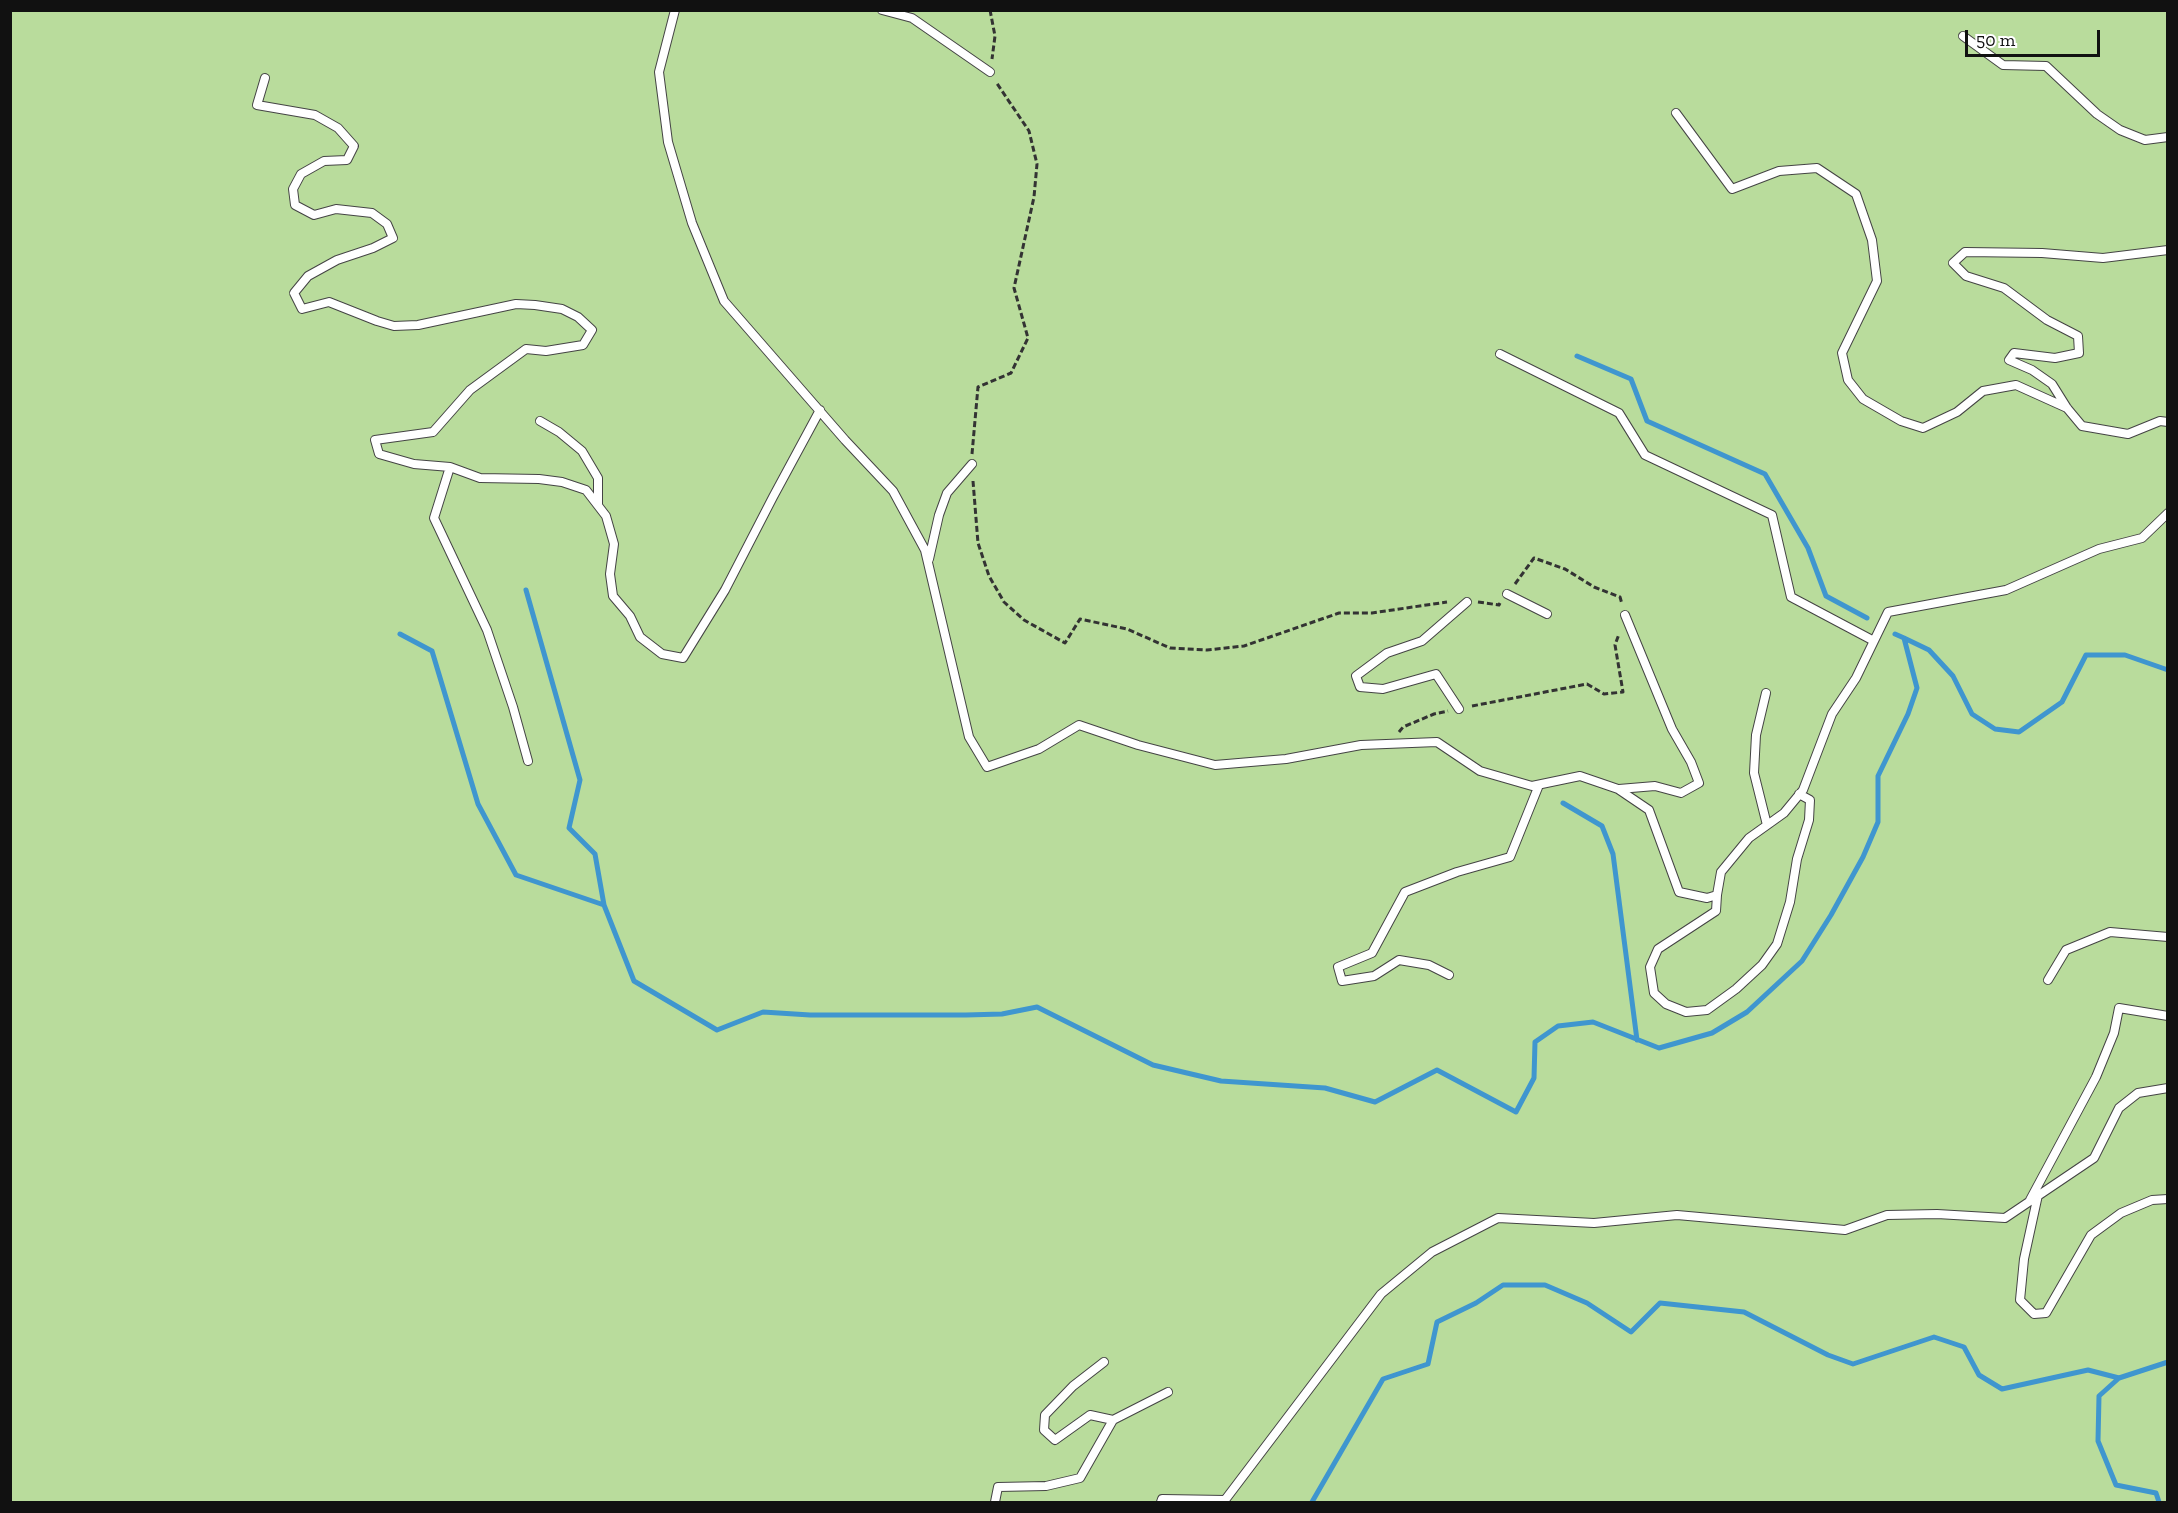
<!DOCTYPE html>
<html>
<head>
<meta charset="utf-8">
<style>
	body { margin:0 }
	#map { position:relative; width:2178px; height:1513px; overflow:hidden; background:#fffdf5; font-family:"Zilla Slab",serif }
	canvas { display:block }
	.frame { position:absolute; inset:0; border:12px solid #111; pointer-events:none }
	.scale { position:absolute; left:1965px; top:30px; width:135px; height:27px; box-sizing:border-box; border:3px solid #111; border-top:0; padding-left:8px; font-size:18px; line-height:21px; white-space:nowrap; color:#111; -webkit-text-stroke:4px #fff; paint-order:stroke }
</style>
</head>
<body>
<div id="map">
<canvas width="2178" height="1513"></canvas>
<div class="frame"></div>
<div class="scale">50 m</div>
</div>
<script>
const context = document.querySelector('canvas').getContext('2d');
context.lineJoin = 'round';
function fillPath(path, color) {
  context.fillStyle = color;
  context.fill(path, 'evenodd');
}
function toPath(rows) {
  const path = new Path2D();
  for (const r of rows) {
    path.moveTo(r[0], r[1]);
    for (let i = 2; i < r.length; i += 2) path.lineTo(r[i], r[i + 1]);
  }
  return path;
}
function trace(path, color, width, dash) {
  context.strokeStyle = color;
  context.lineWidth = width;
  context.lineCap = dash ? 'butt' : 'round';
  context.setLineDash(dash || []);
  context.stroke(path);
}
fillPath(toPath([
	[11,11,2167,11,2167,1502,11,1502]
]), '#b9dc9c');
trace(toPath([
	[1577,356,1631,379,1647,421,1765,474,1808,548,1826,596,1867,618],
	[526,590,580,780,569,828,595,854,604,905],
	[400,634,432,651,478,804,516,875,604,905,634,981,717,1030,763,1012,810,1015,966,1015,1002,1014,1037,1007,1153,1065,1221,1081,1325,1088,1375,1102,1437,1070,1516,1112,1534,1078,1535,1042,1558,1026,1593,1022,1659,1048,1712,1033,1747,1012,1802,961,1831,915,1863,857,1878,822,1878,776,1908,714,1917,688,1904,638,1929,650,1953,676,1972,714,1995,729,2019,732,2062,702,2086,655,2125,655,2168,670],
	[1895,634,1904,638],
	[1563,803,1602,826,1613,854,1637,1040],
	[2119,1378,2099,1396,2098,1441,2116,1485,2156,1493,2159,1502],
	[1312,1502,1383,1379,1428,1364,1437,1322,1476,1303,1503,1285,1545,1285,1587,1303,1631,1332,1660,1303,1744,1312,1828,1355,1853,1364,1934,1337,1964,1347,1979,1375,2002,1389,2088,1370,2119,1378,2168,1362]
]), '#3f96cf', 5);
const lane = toPath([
	[675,10,659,72,668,142,692,223,724,301,845,440,893,491,925,550,969,737,987,767,1039,749,1079,725,1138,745,1215,765,1286,759,1361,745,1437,742,1480,771,1532,786,1580,776,1618,789,1649,810,1679,892,1707,898,1717,895,1721,872,1749,838,1784,813,1803,790,1832,714,1856,678,1888,612,2006,590,2099,549,2142,538,2168,513],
	[882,10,912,18,990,72],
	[1963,36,2003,65,2046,66,2097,114,2120,130,2145,140,2168,137],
	[265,78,257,105,315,115,338,128,354,146,347,160,324,161,301,174,293,189,295,205,314,215,336,209,372,213,387,224,393,238,373,248,337,260,308,276,294,293,302,309,329,302,377,321,394,326,418,325,516,304,535,305,562,309,578,317,592,330,583,345,546,351,526,349,470,390,433,432,375,440,379,454,414,464,450,467,480,478,539,479,562,482,586,490,606,516,614,544,610,574,613,596,630,616,640,637,662,654,683,658,725,590,773,497,820,410],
	[1676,113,1732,189,1779,171,1817,168,1856,194,1872,240,1877,281,1842,353,1848,380,1863,399,1901,421,1923,428,1957,412,1983,391,2016,385,2067,408],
	[2168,250,2103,258,2042,253,1965,252,1953,263,1966,276,2004,288,2047,320,2078,336,2079,353,2055,358,2014,353,2009,360,2032,370,2052,384,2067,408,2082,426,2128,434,2160,421,2168,422],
	[1500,354,1619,413,1645,455,1772,515,1791,597,1874,641],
	[540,421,559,432,582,451,598,478,598,505],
	[450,467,434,518,487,630,513,707,528,761],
	[929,559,939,515,947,493,972,464],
	[1507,594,1547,614],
	[1766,693,1756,735,1754,773,1767,825],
	[1459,709,1436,674,1383,689,1360,687,1356,676,1387,653,1422,641,1467,602],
	[1619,789,1655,786,1681,793,1699,783,1691,762,1672,729,1625,615],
	[1717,895,1716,911,1658,949,1650,967,1654,993,1666,1004,1686,1012,1707,1010,1736,989,1762,965,1777,944,1790,902,1797,859,1809,820,1810,800,1799,794],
	[1449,975,1429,965,1399,960,1374,976,1342,981,1338,967,1372,953,1405,892,1457,872,1510,857,1539,785],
	[2048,980,2066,950,2110,932,2168,937],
	[2038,1195,2024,1259,2020,1300,2034,1314,2046,1313,2091,1235,2121,1213,2152,1200,2168,1199],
	[2030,1200,2096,1077,2114,1033,2119,1008,2168,1016],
	[1113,1420,1168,1392],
	[995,1502,998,1487,1046,1486,1080,1478,1113,1420,1090,1415,1055,1440,1044,1430,1045,1415,1073,1386,1104,1362],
	[1161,1502,1162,1499,1225,1500,1381,1294,1432,1252,1498,1218,1594,1223,1677,1215,1845,1230,1887,1215,1937,1214,2005,1218,2094,1158,2119,1108,2138,1093,2168,1088]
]);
trace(lane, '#444', 10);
trace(toPath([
	[990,10,995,36,992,59],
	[972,454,978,387,1011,373,1028,338,1014,288,1034,197,1037,164,1029,131,996,82],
	[973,481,978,543,989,576,1004,602,1024,620,1065,643,1080,619,1127,629,1170,648,1207,650,1244,646,1339,613,1372,613,1447,602],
	[1515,584,1534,558,1565,569,1594,587,1620,597,1622,604],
	[1478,602,1499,605,1500,603],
	[1472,706,1587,684,1604,694,1623,692,1615,645,1619,634],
	[1399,732,1403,727,1434,714,1448,711]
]), '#333', 3, [6, 3]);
trace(lane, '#fff', 8);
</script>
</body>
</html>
